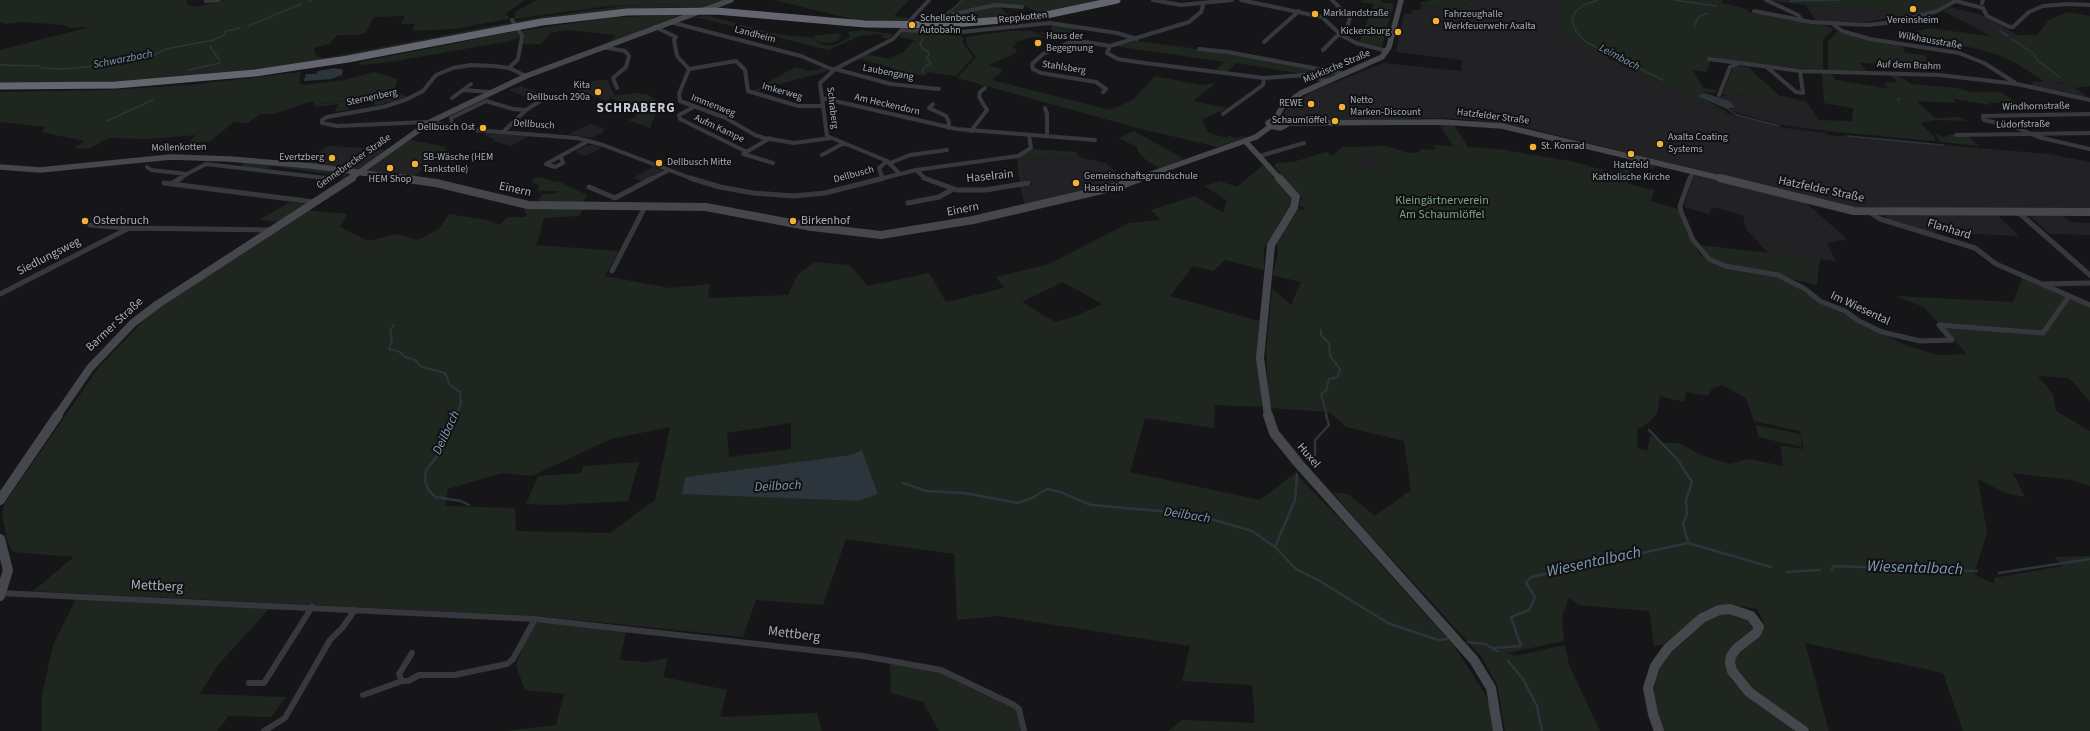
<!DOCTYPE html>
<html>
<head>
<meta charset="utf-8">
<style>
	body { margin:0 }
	canvas { display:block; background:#161618 }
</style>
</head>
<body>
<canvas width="2090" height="731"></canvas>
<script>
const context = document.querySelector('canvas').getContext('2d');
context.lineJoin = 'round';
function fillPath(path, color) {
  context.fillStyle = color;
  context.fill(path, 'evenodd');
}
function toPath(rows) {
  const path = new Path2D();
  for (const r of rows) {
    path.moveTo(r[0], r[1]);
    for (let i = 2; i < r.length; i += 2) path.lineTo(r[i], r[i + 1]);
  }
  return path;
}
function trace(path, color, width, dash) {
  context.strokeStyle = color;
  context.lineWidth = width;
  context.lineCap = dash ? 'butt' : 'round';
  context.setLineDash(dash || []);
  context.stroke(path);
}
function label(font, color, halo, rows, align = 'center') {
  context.font = font + ' "Source Sans 3",sans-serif';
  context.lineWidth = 4;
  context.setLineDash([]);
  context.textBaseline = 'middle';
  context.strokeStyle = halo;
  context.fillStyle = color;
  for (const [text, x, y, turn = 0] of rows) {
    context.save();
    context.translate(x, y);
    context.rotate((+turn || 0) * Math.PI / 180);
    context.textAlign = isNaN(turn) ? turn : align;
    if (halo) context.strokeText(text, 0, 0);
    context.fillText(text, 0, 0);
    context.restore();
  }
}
fillPath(toPath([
	[1460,0,1548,0,1560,2,1585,48,1725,113,1785,128,1826,133,1827,135,2048,154,2090,162,2090,209,1854,207,1827,202,1524,127,1474,120,1440,118,1312,120,1282,118,1288,106,1303,96,1305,97,1311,92,1383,63,1461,71,1462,60,1396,52,1404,13,1411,14,1412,10,1420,10,1422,5,1464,9,1466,4],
	[1806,5,1908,13,1912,13,1911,14,1912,15,1864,22,1827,21,1815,20],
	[1951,7,1984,16,2017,35,2003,38,1995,38,1943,11],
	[596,80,607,80,615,96,606,101,574,89],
	[2042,80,2071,85,2090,99,2028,86,2033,83,2033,81,2042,82],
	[521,86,544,95,533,100,509,90],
	[1733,94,1806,101,1826,131,1776,124,1736,112,1728,110,1732,109,1725,99,1720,97],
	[590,124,605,129,602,131,604,132,591,138,568,134],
	[487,133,529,136,511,146,493,141,496,140,484,135],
	[587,145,592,145,602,148,585,156,575,152],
	[328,146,383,149,384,151,361,169,355,170,304,162],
	[1355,154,1379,158,1383,162,1376,166,1362,166,1351,159],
	[1079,157,1105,163,1127,180,1025,205,1020,186,1034,185,1022,174,1023,167,1020,159],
	[382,159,408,160,431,162,412,178,366,171],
	[653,167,664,172,644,182,633,178],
	[1694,174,1806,203,1847,239,1827,243,1836,261,1768,253,1746,229,1743,215,1712,207,1709,214,1684,207],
	[1887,214,1997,215,2019,236,1929,232,1888,219,1885,217],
	[2030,216,2062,216,2071,222,2090,223,2090,235,2050,234]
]), '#222225');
fillPath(toPath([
	[0,0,185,0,187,1,188,5,195,7,225,0,525,0,505,14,508,16,509,19,453,29,412,31,415,24,401,24,405,16,374,17,365,33,357,35,337,35,329,44,314,48,316,56,324,58,535,18,624,6,676,4,608,6,514,19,516,11,537,0,728,0,710,4,712,4,706,7,644,8,327,60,219,74,98,83,0,83,0,50,90,27,70,28,63,25,22,22,5,24,0,22],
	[774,0,909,0,894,16,909,18,905,23,856,20],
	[960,0,1100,0,1041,14,1024,6,998,5,955,13,942,23,937,22,941,15,957,5],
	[1361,0,1381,0,1381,2,1394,4,1382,47,1359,42,1374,4,1361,2],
	[1433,0,1460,0,1470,9,1470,11,1464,9,1422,5,1420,2],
	[1548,0,1721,0,1722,3,1747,9,1748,12,1823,24,1834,29,1825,37,1823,42,1823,70,1711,60,1706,72,1693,70,1703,88,1718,91,1714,93,1705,92,1698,96,1727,112,1725,113,1585,48,1567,34,1557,20,1560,2],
	[1767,0,1952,0,1936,9,1920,14,1806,5],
	[998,6,1012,18,946,23,947,20,957,14],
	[2067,12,2090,16,2090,86,2075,88,2064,83,2042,80,2014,62,1996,54,1974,48,1909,37,1908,34,1929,28,2003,38,2018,35,2037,35,2049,20],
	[684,14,608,43,617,35,566,30,550,33,541,44,522,44,524,36,521,31,607,18],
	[708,16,777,34,808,37,813,38,813,40,815,38,812,36,838,33,842,36,837,41,826,43,814,40,825,46,835,45,850,37,848,32,861,30,894,34,888,39,881,37,883,35,873,34,869,36,862,35,828,50,700,18,682,19],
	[1052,24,1077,28,1074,41,1051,38,1038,32,1051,32],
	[517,31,519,38,510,41,390,62,359,65,360,62],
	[1009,31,1031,31,1048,38,1033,37,1015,42,1017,45,1012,46,1017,51,1016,53,989,65,1004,70,992,80,1110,110,1133,100,1155,76,1200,85,1216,83,1193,101,1227,108,1202,120,1209,133,1227,138,1229,136,1237,138,1243,136,1246,137,1218,147,1141,129,957,78,976,57,967,45,966,37],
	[1837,31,1902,46,1905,53,1926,55,1928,62,1921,62,1924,65,1859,63,1867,71,1828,70,1828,42],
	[903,32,960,36,963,37,963,43,973,57,956,76,928,72,924,76,911,74,858,58,866,54,889,59,904,52,914,40,899,37],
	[1138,41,1242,55,1338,74,1328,78,1236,63,1227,72,1216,70,1224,62,1115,46],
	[1739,66,1750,67,1753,72,1780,96,1806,101,1733,94,1724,96,1723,93,1733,68],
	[795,67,810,71,824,68,828,71,765,88,757,92,753,91],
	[301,72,299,83,304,85,344,80,374,72,397,79,394,92,389,94,312,105,315,102,309,102,273,114,259,114,248,123,234,122,209,142,189,142,196,135,149,139,108,138,89,149,74,148,85,141,41,132,46,127,0,122,0,92,108,90,190,85],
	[1822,73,1831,74,1836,80,1889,89,1884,83,1897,82,1890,75,1899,76,1911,84,1956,88,1971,92,2000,92,2016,102,1989,103,1991,105,1954,99,1955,103,1916,101,1935,118,1960,117,1967,121,1937,120,1920,123,1935,137,1935,141,1826,131,1818,120,1852,121,1853,108,1824,103],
	[1311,92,1346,102,1347,103,1329,104,1336,118,1389,119,1388,117,1392,117,1388,110,1410,113,1411,119,1318,120,1327,103,1331,100,1310,93],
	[398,93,407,97,375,106,373,98,350,101,348,110,335,112,338,104,314,107,315,105],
	[635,93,647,94,660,103,650,128,628,120,636,117,637,109,610,98,618,95],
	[1440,125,1454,125,1468,147,1498,149,1575,162,1617,174,1627,157,1656,165,1653,169,1633,166,1627,176,1628,184,1654,190,1651,201,1677,209,1686,232,1700,255,1715,265,1778,275,1821,303,1840,311,1866,327,1908,346,1937,355,1967,354,1924,307,1896,296,2013,302,2023,277,2090,306,2090,401,2069,378,2038,376,2053,394,2056,411,2090,431,2090,486,2071,480,2013,473,2025,497,2005,493,1978,479,1987,533,1974,574,1994,584,1994,578,2063,566,2054,557,2090,556,2090,731,1963,731,1943,673,1805,643,1829,731,1812,731,1784,715,1755,693,1736,670,1734,663,1737,656,1743,648,1760,635,1763,630,1764,623,1757,609,1735,605,1717,606,1705,610,1664,644,1654,646,1649,611,1579,605,1569,598,1562,616,1564,641,1508,653,1515,656,1565,645,1569,665,1600,731,1505,731,1497,684,1480,655,1356,520,1333,492,1348,494,1375,516,1411,490,1404,441,1346,427,1329,412,1269,408,1266,352,1272,289,1291,305,1301,282,1272,275,1278,255,1277,243,1284,228,1297,209,1305,210,1304,207,1299,206,1302,198,1274,166,1277,163,1293,162,1326,152,1333,156,1342,147,1387,146,1408,153,1420,152,1421,149,1436,150,1432,145,1453,146],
	[1355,154,1379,158,1383,162,1376,166,1362,166,1352,159],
	[1722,385,1746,398,1754,421,1800,431,1804,449,1781,446,1783,466,1749,459,1730,464,1701,455,1679,443,1664,443,1651,435,1647,451,1638,448,1637,430,1648,423,1657,413,1660,396,1684,402,1686,392,1708,396,1712,389],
	[1134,131,1184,159,1159,168,1146,160,1138,152,1137,147,1119,138],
	[1935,134,1944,137,1952,134,1967,135,1979,146,1940,142],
	[409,140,447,147,444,149,447,150,431,162,382,159],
	[1034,149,1076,152,1079,157,1021,159,1023,167,1022,174,1027,181,1020,183,1017,158],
	[217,160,310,168,346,174,346,176,342,179,340,179,344,176,271,166,265,170,240,167,244,163],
	[1264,164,1290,196,1292,201,1264,249,1264,270,1225,260,1213,271,1193,266,1170,296,1259,321,1257,342,1262,407,1215,405,1214,428,1145,418,1130,472,1260,500,1295,473,1341,520,1454,646,1485,694,1493,715,1494,731,1168,731,1182,720,1255,723,1252,685,1182,681,1190,646,998,616,957,620,954,554,846,539,823,605,756,600,743,637,539,616,33,591,74,557,12,552,7,539,2,512,5,503,99,367,154,310,307,210,347,214,340,227,368,241,397,234,418,240,439,229,449,214,487,220,499,225,508,217,525,217,527,213,525,213,524,207,585,207,579,216,544,218,538,241,535,245,619,251,605,276,669,288,710,284,708,298,788,295,798,274,815,262,850,265,868,286,929,273,946,302,1004,288,996,277,1049,264,1129,223,1161,220,1151,210,1195,196,1223,213,1227,201,1205,186,1220,181,1237,187],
	[1063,282,1102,304,1076,316,1055,322,1022,302],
	[791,423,791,449,729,457,727,433],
	[670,427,655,500,610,533,516,531,515,508,445,506,448,489,502,473,532,476,611,439],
	[862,450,878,494,859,501,682,493,685,477,851,455],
	[538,177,544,178,555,182,558,181,587,195,583,202,537,203,542,194,557,193,558,191,537,191,540,186,531,181,534,178],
	[290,202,305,204,278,222,259,220],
	[1701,245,1820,259,1817,285,1718,262,1709,257],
	[1756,425,1800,434,1802,447,1758,437],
	[639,462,628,501,554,505,526,504,538,476,581,473,583,466],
	[76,599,270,608,217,666,200,694,286,697,271,717,229,716,217,731,42,731,42,696,53,645],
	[1726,613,1741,615,1748,618,1752,624,1752,629,1735,643,1726,656,1726,666,1732,680,1753,700,1796,731,1664,731,1653,701,1656,680,1660,668,1670,654,1690,633,1714,616],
	[531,622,626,631,620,660,646,662,668,658,663,677,727,690,720,717,817,713,822,731,506,731,556,725,564,694,525,690,516,666],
	[890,664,938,671,1011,706,1017,711,1021,731,939,731,923,702,891,693]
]), '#1e261f');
fillPath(toPath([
	[335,68,343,70,342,75,331,79,304,81,306,74,316,74,318,71],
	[1704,93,1730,101,1735,107,1727,109,1697,96],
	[862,450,878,494,859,501,682,494,685,477,851,455]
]), '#2c353c');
trace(toPath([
	[1598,0,1584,5,1575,12,1572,21,1576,31,1586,42,1663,80],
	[1674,0,1717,6],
	[310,1,312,0],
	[1790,1,1839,0],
	[947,14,963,0],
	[248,26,301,4],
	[1694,27,1698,17,1708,13],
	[2000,31,2008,36],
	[2012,39,2034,54,2038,61,2060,77],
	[210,46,220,61],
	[0,65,40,66,41,68,63,69,106,65,152,56,166,49,213,40,224,35,226,31,240,28],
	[189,70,220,63],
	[922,72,924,67,931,63,926,57,929,55,928,51,923,49,920,44,923,38],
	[1898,100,1900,98],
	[1728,109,1737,115,1779,126],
	[107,121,153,100],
	[1847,136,1943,145]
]), '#2c353c', 1.5);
trace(toPath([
	[394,325,390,330,392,339,389,349,400,352,405,357,415,360,422,367,445,373,450,385,460,392,461,404,456,416],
	[1321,330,1321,335,1329,343,1330,356,1340,369,1338,377,1329,379,1326,391,1321,394,1327,416]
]), '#2c353c', 2);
trace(toPath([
	[456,415,448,429,448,438,442,444,443,449,426,470,425,481,428,489,435,497,461,501,469,505],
	[1649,430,1677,459,1692,482,1686,500,1687,514,1683,524,1688,542],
	[1310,461,1315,455,1315,440,1329,425,1326,415],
	[903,483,926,491,964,493,1018,503,1032,498,1047,489,1060,492,1091,505,1194,514,1252,531,1275,547,1296,569,1318,580,1388,623,1438,640,1447,639],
	[1275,547,1295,500,1297,474],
	[1832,570,1833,566,1977,571],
	[1787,572,1820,570],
	[1999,573,2090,559],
	[1468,642,1485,644,1497,651],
	[1492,648,1521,646,1511,617,1529,610,1535,597,1526,583,1531,577,1688,543,1771,567],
	[1508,661,1523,679,1537,706,1542,731]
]), '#2c353c', 2.5);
trace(toPath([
	[1153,0,1181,5,1232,0],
	[1241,0,1322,17,1341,35,1356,43,1387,51],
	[1766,0,1798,15,1803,21],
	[206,1,219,0],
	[1956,1,1983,8,1987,16,2010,27,2013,27,2029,12,2043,6,2067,4,2090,5],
	[1201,3,1203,6,1201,12,1189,22,1110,46,1107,53,1118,59,1137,62,1264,78,1305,75,1328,81],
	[1982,3,1983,0],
	[1754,11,1811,22,1867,25,1895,22,1937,11,1957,0],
	[670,22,801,56,834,70],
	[1834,25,1842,31,1870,39,1959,53,1984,63,2017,84,2090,100],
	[655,27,676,37,674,40,677,56,689,69,679,94,680,101,726,118,755,135,764,138,794,143,831,138],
	[902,30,951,33,1050,23,1117,33,1137,39],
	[942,33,944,21,954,14,995,5,1022,7],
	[1264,42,1299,11],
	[602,47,625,51,629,56,626,67,613,78,617,88],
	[1199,49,1228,52,1345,74],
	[1323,50,1337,36,1345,32,1350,18,1332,0],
	[1709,59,1800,71,1939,75,2017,84],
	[509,68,518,59,522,36,512,20],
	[1768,68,1796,92,1803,93,1800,71],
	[689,69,736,61,745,70,748,91,798,106,822,106],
	[835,69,891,84,939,89],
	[526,76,509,68,494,66,471,65,453,68,436,75,423,91,405,100,383,107,327,117,322,120,322,123,337,126,426,122,474,130,577,138,603,145,693,179],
	[463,90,471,84],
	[1103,92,1106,89,1096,82,1041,73,1033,69,1032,64,1043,54,1068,43,1086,42,1110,46],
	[1719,95,1730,67,1737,64],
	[452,98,463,90,491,92],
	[822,98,957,129,1095,140],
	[933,104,929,108,946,116,949,122,948,128],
	[692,108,679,115,680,119,747,152],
	[1045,108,1047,114,1047,136],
	[1223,114,1263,85,1264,78],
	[1983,116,1984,120,2015,127,2038,137,2090,149],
	[1983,116,2090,114],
	[452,122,451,118,486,101,513,109,526,110],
	[971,131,987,110,979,97,980,92,985,88],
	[503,132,526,110,545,98],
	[1956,135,2090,133],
	[770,138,743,154,773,163],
	[822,155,844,143],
	[1260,156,1304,143],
	[561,157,563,163,555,167,546,164,588,141],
	[890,163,910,155,947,150],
	[147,167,151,170,187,174,179,179],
	[916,170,926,179],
	[899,173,887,161,827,136,820,83,835,69,893,39,929,0],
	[187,174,206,164,333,179],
	[882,177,879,168,887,161],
	[652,179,669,170],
	[880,179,916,170,1018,156,1031,148,1029,135],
	[1690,179,1693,171]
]), '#37383d', 4);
trace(toPath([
	[325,178,333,179],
	[690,178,720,187,753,193,794,196,825,193,884,178],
	[924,178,957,190,985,190,1028,183],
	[1690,178,1680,206,1681,212,1693,240,1709,259,1725,266,1778,275,1805,289,1820,301,1845,311,1859,321,1882,332,1920,341,1952,340],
	[164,183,314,202],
	[171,184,181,178],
	[589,187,615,198,653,178],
	[908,203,939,197,953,189],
	[1869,212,1880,219,1975,248,1996,264,2090,305],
	[2018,212,2090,275],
	[90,225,129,228,271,230],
	[612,271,646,205],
	[2044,284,2090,283],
	[0,294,129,228],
	[1952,340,1939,325,2043,333,2069,296]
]), '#37383d', 5);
trace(toPath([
	[0,593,535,619,863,656,941,670,1014,705,1019,709,1024,731],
	[412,653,399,674,402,681,408,681,419,675,454,675,507,664,513,659,535,619],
	[249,683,264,683,312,607],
	[363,695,402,681],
	[264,731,285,718,330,640,342,628,355,610]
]), '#37383d', 6);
trace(toPath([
	[1273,120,1283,121,1286,125,1280,128,1271,126,1268,123,1273,120],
	[1275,120,1282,107,1301,93,1382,57,1389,47,1401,0],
	[1286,123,1442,122,1502,126,1724,179],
	[1245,141,1280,179],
	[0,167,40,170,171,157,230,159,312,166,407,179],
	[350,179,430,122,526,76,731,0],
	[1137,179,1256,137,1271,126]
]), '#45474d', 5.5);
trace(toPath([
	[400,178,436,183,528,205,706,207,812,227,881,235,973,220,1119,186,1140,178],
	[1720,178,1854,211,2090,212],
	[57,416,90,368,133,323,158,304,352,178],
	[1268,416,1260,358,1271,245,1294,207,1296,197,1279,178]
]), '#45474d', 8);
trace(toPath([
	[1268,415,1274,433,1299,464,1474,660,1491,688,1498,731],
	[0,500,58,415],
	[0,539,8,570,0,596],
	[1659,731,1653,714,1648,688,1655,666,1668,648,1702,618,1719,610,1730,609,1751,616,1759,627,1756,633,1737,648,1731,656,1730,663,1732,671,1749,692,1804,731]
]), '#45474d', 10);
trace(toPath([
	[0,86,116,85,255,73,348,59,542,22,627,12,716,11,865,24,942,25,1037,17,1117,0]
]), '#63666e', 7);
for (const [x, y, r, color] of [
	[1913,9,4,"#f2b134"],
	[1315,14,4,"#f2b134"],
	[1436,21,4,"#f2b134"],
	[912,25,4,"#f2b134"],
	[1398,32,4,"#f2b134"],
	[1038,43,4,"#f2b134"],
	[598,92,4,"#f2b134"],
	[1311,104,4,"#f2b134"],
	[1342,107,4,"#f2b134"],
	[1335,121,4,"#f2b134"],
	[483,128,4,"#f2b134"],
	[1660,144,4,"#f2b134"],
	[1533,147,4,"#f2b134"],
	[1631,154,4,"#f2b134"],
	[332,158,4,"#f2b134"],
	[659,163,4,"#f2b134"],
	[415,164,4,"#f2b134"],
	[390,168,4,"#f2b134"],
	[1076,183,4,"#f2b134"],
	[85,221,4,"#f2b134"],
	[793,221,4,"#f2b134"]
]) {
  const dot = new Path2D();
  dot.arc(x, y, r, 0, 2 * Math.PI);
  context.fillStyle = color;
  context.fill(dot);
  trace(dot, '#111113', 1.5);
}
label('10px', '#a8adb8', '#111113', [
	["Marklandstraße",1323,14],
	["Fahrzeughalle",1444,15],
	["Werkfeuerwehr Axalta",1444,27],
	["Schellenbeck",920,19],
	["Autobahn",920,31],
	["Vereinsheim",1913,21,"center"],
	["Kickersburg",1390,32,"right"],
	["Haus der",1046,37],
	["Begegnung",1046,49],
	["Kita",590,86,"right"],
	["Dellbusch 290a",590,98,"right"],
	["Netto",1350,101],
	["Marken-Discount",1350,113],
	["REWE",1303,104,"right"],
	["Schaumlöffel",1327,121,"right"],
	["Dellbusch Ost",475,128,"right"],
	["Axalta Coating",1668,138],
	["Systems",1668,150],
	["St. Konrad",1541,147],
	["Evertzberg",324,158,"right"],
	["SB-Wäsche (HEM",423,158],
	["Tankstelle)",423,170],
	["Dellbusch Mitte",667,163],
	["Hatzfeld",1631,166,"center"],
	["Katholische Kirche",1631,178,"center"],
	["Gemeinschaftsgrundschule",1084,177],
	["Haselrain",1084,189],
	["HEM Shop",390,180,"center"]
], 'left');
label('10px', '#a8adb8', '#111113', [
	["Reppkotten",1023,18,-6],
	["Landheim",755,35,15],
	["Wilkhausstraße",1930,41,10],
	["Auf dem Brahm",1909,66,2],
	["Märkische Straße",1337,67,-23],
	["Stahlsberg",1064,68,9],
	["Laubengang",888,73,11],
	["Imkerweg",782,92,16],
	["Sternenberg",372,98,-12],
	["Am Heckendorn",887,105,13],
	["Immenweg",713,106,21],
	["Windhornstraße",2036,107,-1],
	["Schraberg",832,108,83],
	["Hatzfelder Straße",1493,117,7],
	["Dellbusch",534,125,4],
	["Lüdorfstraße",2023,125,-1],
	["Aufm Kampe",719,129,25],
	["Mollenkotten",179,148,-1],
	["Gennebrecker Straße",354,162,-35],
	["Dellbusch",854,175,-15]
]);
label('italic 11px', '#7f9bb3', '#111113', [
	["Leimbach",1619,58,28],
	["Schwarzbach",123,60,-11]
]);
label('12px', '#a8adb8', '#111113', [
	["Haselrain",990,177,-6],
	["Einern",515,190,12],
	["Hatzfelder Straße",1821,190,12],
	["Einern",963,210,-11],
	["Flanhard",1949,230,17],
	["Siedlungsweg",49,257,-27],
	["Im Wiesental",1860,309,25],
	["Barmer Straße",115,325,-43],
	["Huxel",1308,456,49]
]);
label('12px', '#7fa381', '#111113', [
	["Kleingärtnerverein",1442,201],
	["Am Schaumlöffel",1442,215]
]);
label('12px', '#a8adb8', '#111113', [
	["Osterbruch",93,221],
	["Birkenhof",801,221]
], 'left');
context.letterSpacing = '1px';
label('bold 13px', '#c9ccd4', '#111113', [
	["SCHRABERG",636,109]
]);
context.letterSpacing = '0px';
label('italic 13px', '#7f9bb3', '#111113', [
	["Deilbach",447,433,-65],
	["Deilbach",778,487,-3],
	["Deilbach",1187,516,9]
]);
label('14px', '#a8adb8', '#111113', [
	["Mettberg",157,587,3],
	["Mettberg",794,635,7]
]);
label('italic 16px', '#7f9bb3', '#111113', [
	["Wiesentalbach",1594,563,-12],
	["Wiesentalbach",1915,569,2]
]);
</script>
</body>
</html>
